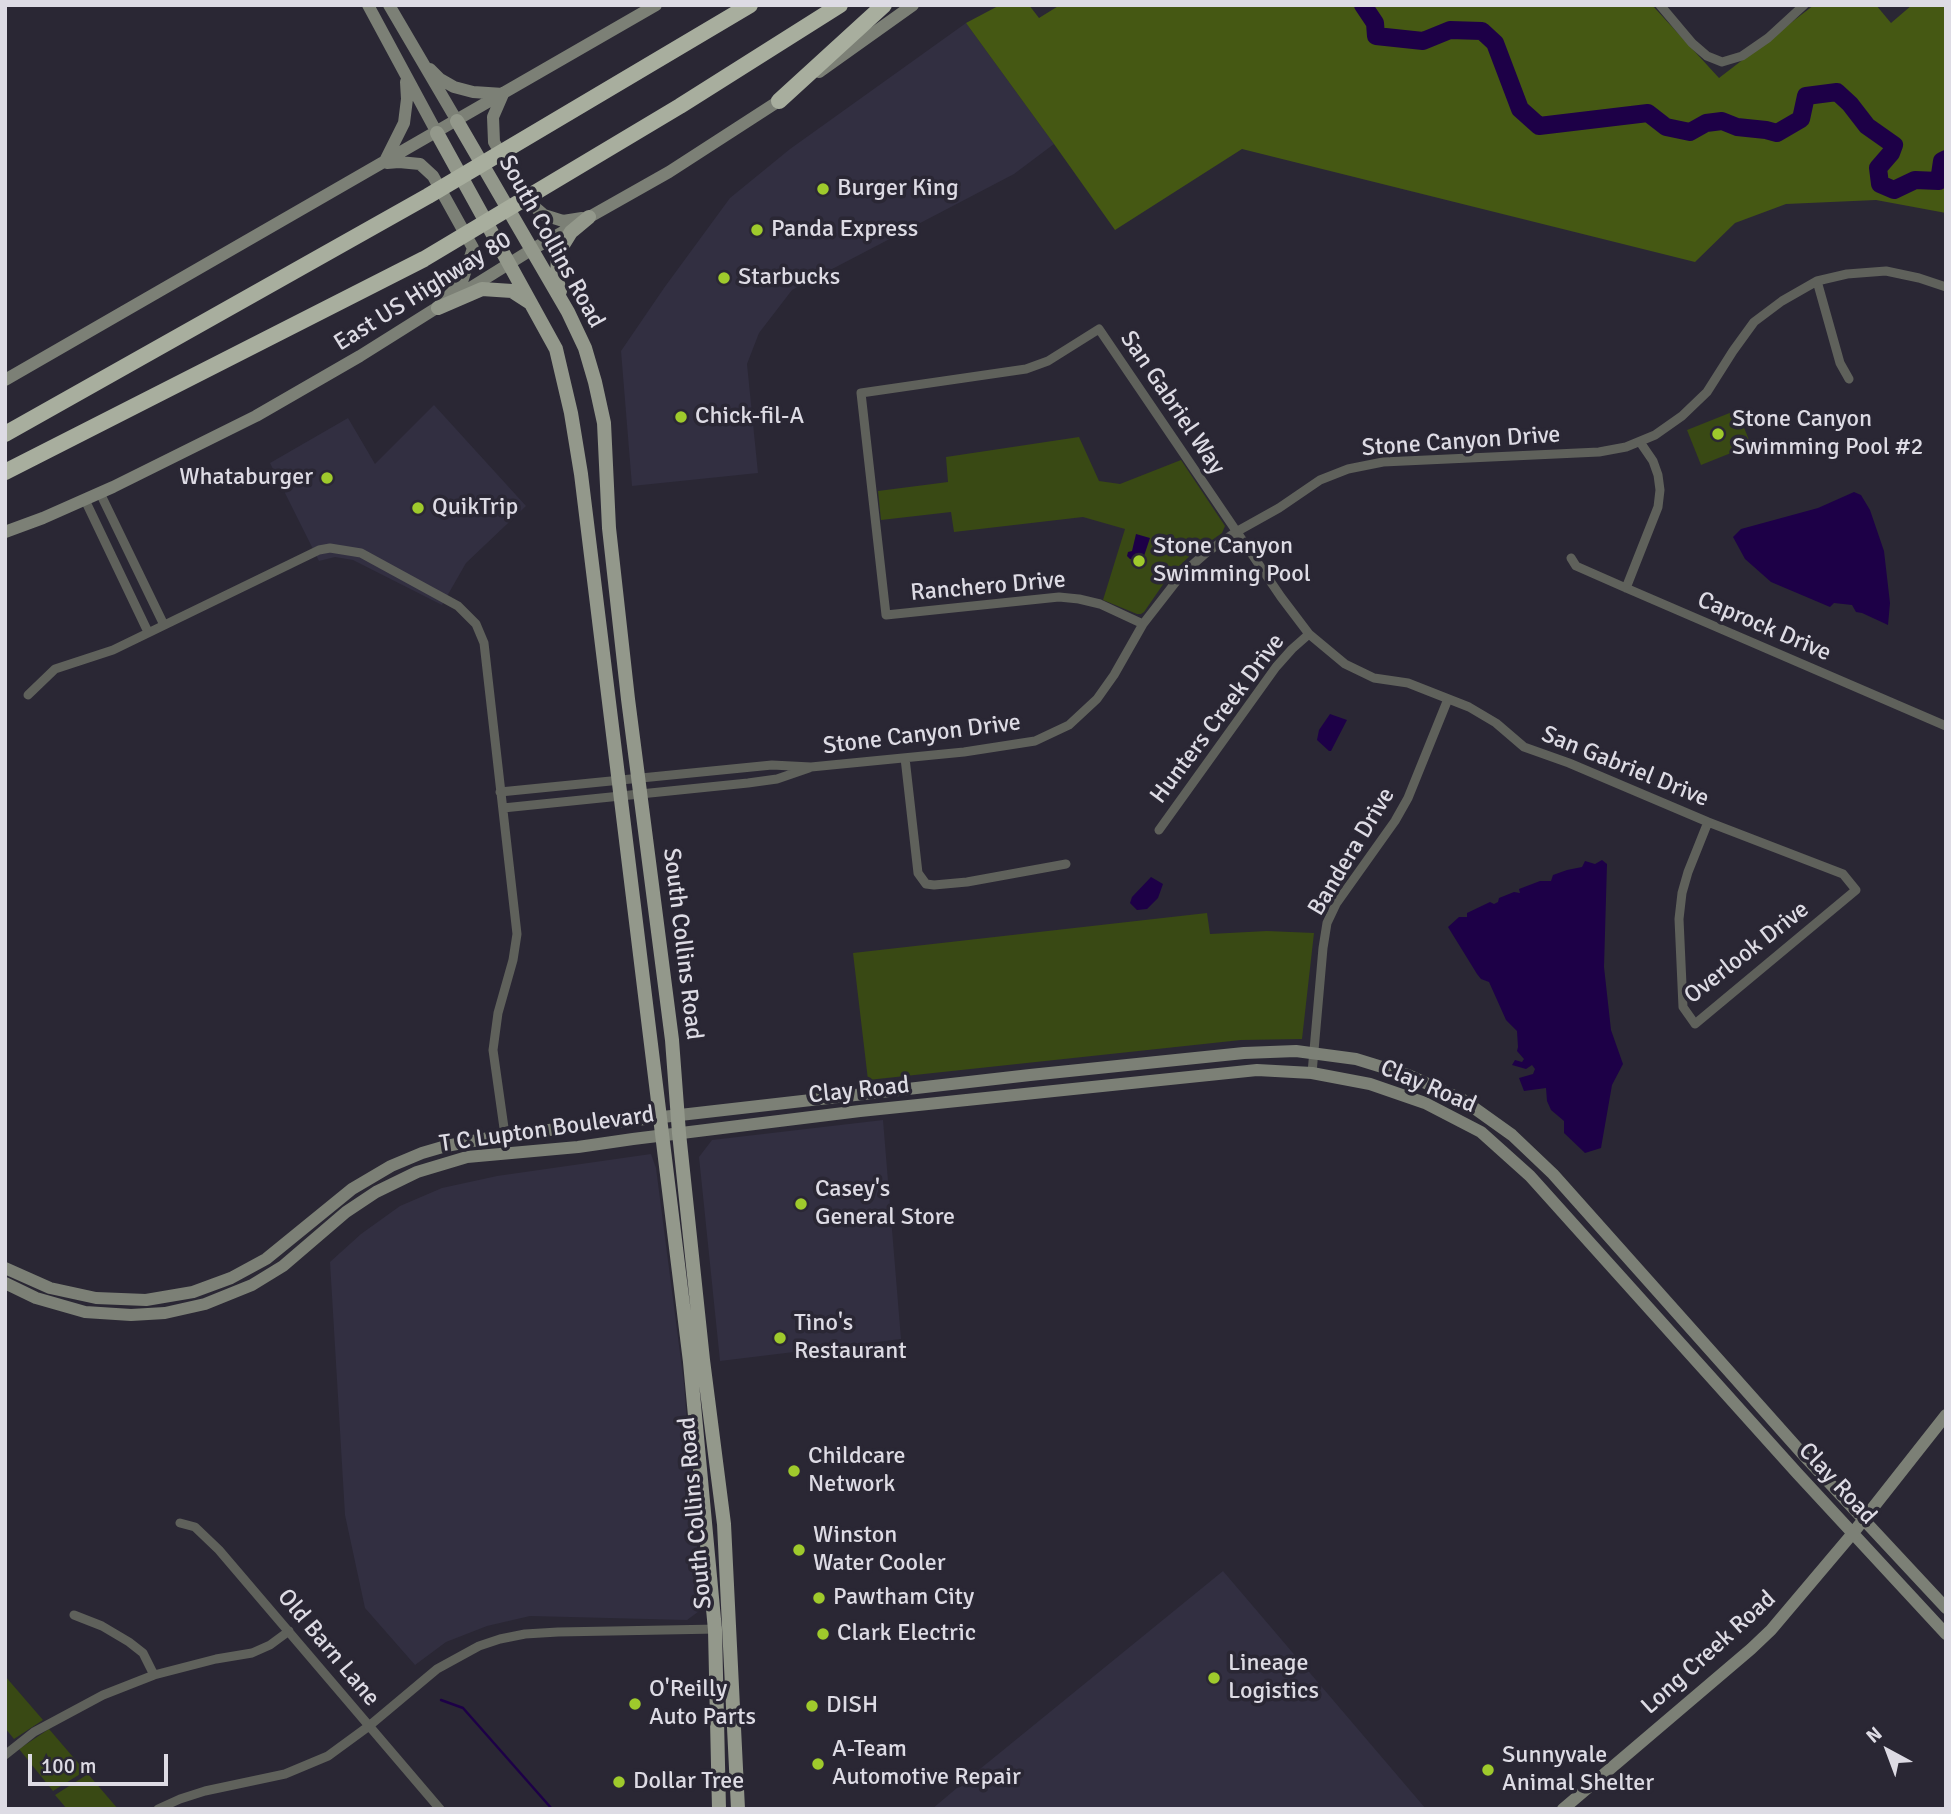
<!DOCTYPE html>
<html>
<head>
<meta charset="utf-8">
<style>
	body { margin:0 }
	#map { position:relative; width:1951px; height:1814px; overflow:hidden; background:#2a2734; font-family:Signika,sans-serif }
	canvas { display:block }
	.frame { position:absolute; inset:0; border:7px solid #dddbe4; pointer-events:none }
	.north { position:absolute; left:1853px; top:1716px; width:70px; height:70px; -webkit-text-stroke:5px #2a2734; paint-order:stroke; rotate:319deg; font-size:19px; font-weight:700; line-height:28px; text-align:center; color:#dddbe4 }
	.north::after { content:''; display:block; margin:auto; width:24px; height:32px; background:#dddbe4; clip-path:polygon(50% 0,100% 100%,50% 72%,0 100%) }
	.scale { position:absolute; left:28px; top:1754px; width:140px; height:32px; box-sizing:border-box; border:4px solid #dddbe4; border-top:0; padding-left:9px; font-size:21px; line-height:24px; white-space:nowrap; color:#dddbe4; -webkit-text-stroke:5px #2a2734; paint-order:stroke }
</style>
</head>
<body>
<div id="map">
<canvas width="1951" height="1814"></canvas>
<div class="frame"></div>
<div class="north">N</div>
<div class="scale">100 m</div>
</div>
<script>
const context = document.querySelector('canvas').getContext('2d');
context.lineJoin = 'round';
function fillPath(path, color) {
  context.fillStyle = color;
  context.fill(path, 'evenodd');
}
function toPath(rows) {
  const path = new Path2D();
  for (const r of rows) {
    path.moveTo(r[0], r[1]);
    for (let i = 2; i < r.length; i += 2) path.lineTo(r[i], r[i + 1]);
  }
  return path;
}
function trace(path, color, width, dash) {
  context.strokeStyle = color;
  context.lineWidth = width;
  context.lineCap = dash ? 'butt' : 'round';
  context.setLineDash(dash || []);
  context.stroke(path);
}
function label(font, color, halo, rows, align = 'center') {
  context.font = font + ' Signika,sans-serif';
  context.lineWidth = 7;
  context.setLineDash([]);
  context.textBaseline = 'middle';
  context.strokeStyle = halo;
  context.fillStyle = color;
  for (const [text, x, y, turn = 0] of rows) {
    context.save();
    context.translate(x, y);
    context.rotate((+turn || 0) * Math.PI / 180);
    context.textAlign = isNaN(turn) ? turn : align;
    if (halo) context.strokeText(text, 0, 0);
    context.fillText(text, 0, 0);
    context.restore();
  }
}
fillPath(toPath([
	[966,23,1054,144,1014,174,792,290,759,333,747,364,758,473,632,486,621,351,664,288,730,198,790,149],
	[434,405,526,506,466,563,442,605,353,560,335,557,319,561,270,463,348,418,375,464],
	[883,1120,901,1339,720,1361,699,1157,712,1140],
	[651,1154,656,1168,684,1384,702,1609,687,1620,530,1616,487,1626,446,1642,415,1665,365,1608,345,1515,330,1262,361,1234,400,1206,442,1188,497,1176],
	[1223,1571,1426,1809,932,1809,964,1782]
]), '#322f41');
fillPath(toPath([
	[1737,410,1751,445,1701,465,1687,430],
	[1079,437,1099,481,1120,484,1181,460,1225,526,1222,533,1192,554,1178,567,1164,583,1144,612,1141,614,1137,614,1103,600,1125,529,1083,517,954,532,951,512,881,520,878,491,948,482,946,457],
	[1207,913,1210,934,1267,931,1314,933,1302,1039,1241,1040,868,1080,853,953],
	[5,1676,43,1720,14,1739,5,1728],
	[49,1729,85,1771,53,1791,19,1749],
	[88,1774,118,1809,67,1809,55,1795]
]), '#394914');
fillPath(toPath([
	[1000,5,1029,5,1039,18,1060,5,1652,5,1719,78,1814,5,1876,5,1891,23,1912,5,1946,5,1946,213,1876,200,1786,204,1735,223,1695,262,1242,149,1115,230,1054,144,966,23]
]), '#455813');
fillPath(toPath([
	[1854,492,1861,495,1870,510,1884,551,1890,603,1888,625,1862,613,1856,612,1852,605,1834,603,1830,607,1771,582,1745,559,1733,537,1741,529,1818,508],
	[1136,534,1150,538,1142,562,1130,559,1127,556,1128,552,1132,551],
	[1330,714,1347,720,1331,751,1329,751,1317,740,1319,730],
	[1602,860,1607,864,1604,967,1611,1030,1623,1064,1612,1085,1601,1148,1585,1153,1564,1133,1564,1121,1551,1110,1547,1101,1546,1088,1524,1091,1519,1078,1533,1074,1535,1069,1532,1065,1526,1069,1512,1065,1515,1060,1522,1062,1524,1059,1517,1051,1518,1047,1517,1031,1506,1020,1489,982,1481,979,1477,974,1448,927,1459,917,1467,917,1467,913,1490,902,1494,904,1498,902,1499,898,1514,892,1520,893,1519,889,1540,881,1551,881,1553,875,1567,870,1582,867,1585,861,1595,864],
	[1151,877,1163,884,1158,898,1147,909,1137,910,1130,903,1132,897]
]), '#1d0047');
trace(toPath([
	[441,1700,463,1708,552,1809]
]), '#1d0047', 2.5);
trace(toPath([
	[1363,5,1375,23,1376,36,1423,41,1450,30,1482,31,1495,43,1520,109,1539,126,1648,113,1666,127,1690,132,1706,123,1722,121,1737,127,1766,130,1777,133,1801,119,1806,96,1837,92,1850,104,1867,126,1894,145,1891,153,1878,168,1880,184,1894,190,1915,180,1939,181,1942,161,1946,159]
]), '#1d0047', 18);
trace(toPath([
	[1660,5,1692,43,1707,56,1722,62,1742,56,1768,38,1804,5],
	[1817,281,1840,363,1849,379],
	[100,493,164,625],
	[85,500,148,632],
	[1571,558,1576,566,1626,588,1946,726],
	[1626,588,1658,507,1660,490,1658,475,1653,461,1640,442],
	[1143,624,1100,604,1079,599,1059,597,886,615,861,393,1026,369,1048,361,1099,329,1281,597,1309,634,1345,664,1374,678,1408,683,1469,707,1496,723,1524,747,1569,763,1708,822,1843,874,1856,890,1695,1024,1683,1007,1679,919,1682,893,1688,872,1708,822],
	[28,695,55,669,113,650,319,550,330,548,361,553,458,606,476,624,484,643,517,934,513,960,498,1013,493,1050,505,1135],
	[905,758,918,873,926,884,934,885,967,882,1066,864],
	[500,792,772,765,811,767,964,752,1035,741,1069,725,1097,699,1114,675,1143,624,1182,574,1207,552,1236,532,1279,508,1320,480,1348,469,1383,462,1599,452,1626,447,1655,435,1682,416,1707,392,1733,351,1754,322,1782,301,1817,281,1847,274,1886,271,1919,278,1946,287],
	[503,808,748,783,777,779,809,768],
	[1159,830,1276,667,1292,649,1309,634],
	[1312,1073,1323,948,1327,923,1336,904,1395,821,1408,798,1448,699],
	[180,1523,195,1527,219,1550,440,1809],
	[74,1615,102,1626,129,1642,143,1653,154,1675],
	[5,1755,34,1732,103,1695,154,1675,216,1659,252,1653,270,1645,289,1631],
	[158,1809,180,1799,205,1791,285,1774,328,1756,369,1726,437,1669,479,1646,500,1639,525,1634,558,1632,718,1629]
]), '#5f615b', 9);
trace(toPath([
	[368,5,437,133],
	[389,5,457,121],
	[430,69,440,79,454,87,473,92,503,94],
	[819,72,913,5],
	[503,94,493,117,494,142,529,202,544,215,563,221,582,218],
	[385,161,404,123,407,99,406,82],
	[387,163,399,162,420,164,433,176,473,248,462,282,439,306],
	[462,293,531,250,669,172,785,97],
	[5,380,656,5],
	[5,532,43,518,113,487,256,416,360,356,446,302],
	[5,1268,50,1288,96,1298,146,1300,193,1292,231,1278,266,1259,352,1189,391,1166,422,1153,446,1146,505,1135,1030,1075,1244,1053,1296,1051,1356,1059,1408,1075,1463,1100,1512,1135,1553,1174,1808,1460,1946,1608],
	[5,1283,36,1298,85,1312,131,1315,165,1313,205,1304,252,1285,283,1266,346,1212,376,1192,417,1172,467,1157,578,1147,633,1139,860,1111,1257,1070,1312,1073,1370,1084,1425,1103,1481,1132,1530,1176,1797,1473,1946,1634],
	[1563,1809,1751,1649,1771,1630,1853,1533,1946,1415]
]), '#7c8076', 12);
trace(toPath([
	[457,121,568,312,585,348,595,382,604,423,609,528,628,699,672,1040,679,1133,703,1360,724,1524,738,1809],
	[437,133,556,349,571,413,581,474,690,1362,715,1630,719,1809],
	[560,291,557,280,558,253,571,232,589,217],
	[438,308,482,289,512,291,529,302]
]), '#93988b', 14);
trace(toPath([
	[779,101,884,5],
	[5,434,428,196,750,5],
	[5,472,424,259,680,106,840,5]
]), '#a8ae9e', 16);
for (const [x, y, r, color] of [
	[823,189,7,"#9fca2c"],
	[757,230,7,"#9fca2c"],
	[724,278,7,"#9fca2c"],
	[681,417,7,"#9fca2c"],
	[1718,434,7,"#9fca2c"],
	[327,478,7,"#9fca2c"],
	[418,508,7,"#9fca2c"],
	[1139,561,7,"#9fca2c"],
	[801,1204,7,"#9fca2c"],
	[780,1338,7,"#9fca2c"],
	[794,1471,7,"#9fca2c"],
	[799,1550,7,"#9fca2c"],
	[819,1598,7,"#9fca2c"],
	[823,1634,7,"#9fca2c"],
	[1214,1678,7,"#9fca2c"],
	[635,1704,7,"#9fca2c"],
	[812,1706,7,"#9fca2c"],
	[818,1764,7,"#9fca2c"],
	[1488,1770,7,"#9fca2c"],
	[619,1782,7,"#9fca2c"]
]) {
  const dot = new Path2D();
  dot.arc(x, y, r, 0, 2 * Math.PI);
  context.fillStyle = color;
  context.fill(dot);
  trace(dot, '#2a2734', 2.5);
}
label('24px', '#dddbe4', '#2a2734', [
	["Burger King",837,189],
	["Panda Express",771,230],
	["Starbucks",738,278],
	["Chick-fil-A",695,417],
	["Stone Canyon",1732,420],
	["Swimming Pool #2",1732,448],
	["Whataburger",313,478,"right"],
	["QuikTrip",432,508],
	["Stone Canyon",1153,547],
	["Swimming Pool",1153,575],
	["Casey's",815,1190],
	["General Store",815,1218],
	["Tino's",794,1324],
	["Restaurant",794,1352],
	["Childcare",808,1457],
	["Network",808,1485],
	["Winston",813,1536],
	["Water Cooler",813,1564],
	["Pawtham City",833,1598],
	["Clark Electric",837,1634],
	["Lineage",1228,1664],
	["Logistics",1228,1692],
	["O'Reilly",649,1690],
	["Auto Parts",649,1718],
	["DISH",826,1706],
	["A-Team",832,1750],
	["Automotive Repair",832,1778],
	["Sunnyvale",1502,1756],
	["Animal Shelter",1502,1784],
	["Dollar Tree",633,1782]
], 'left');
label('24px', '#dddbe4', '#2a2734', [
	["South Collins Road",551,242,61],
	["East US Highway 80",423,292,-32],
	["San Gabriel Way",1172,403,56],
	["Stone Canyon Drive",1461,442,-4],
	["Ranchero Drive",988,587,-5],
	["Caprock Drive",1764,627,23],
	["Hunters Creek Drive",1218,719,-53],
	["Stone Canyon Drive",922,735,-7],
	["San Gabriel Drive",1625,767,22],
	["Bandera Drive",1352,852,-59],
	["South Collins Road",682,944,83],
	["Overlook Drive",1747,953,-38],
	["Clay Road",1428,1087,23],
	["Clay Road",859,1091,-6],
	["T C Lupton Boulevard",547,1130,-8],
	["Clay Road",1837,1484,47],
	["South Collins Road",696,1513,-95],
	["Old Barn Lane",328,1648,50],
	["Long Creek Road",1709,1653,-42]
]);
</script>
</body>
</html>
